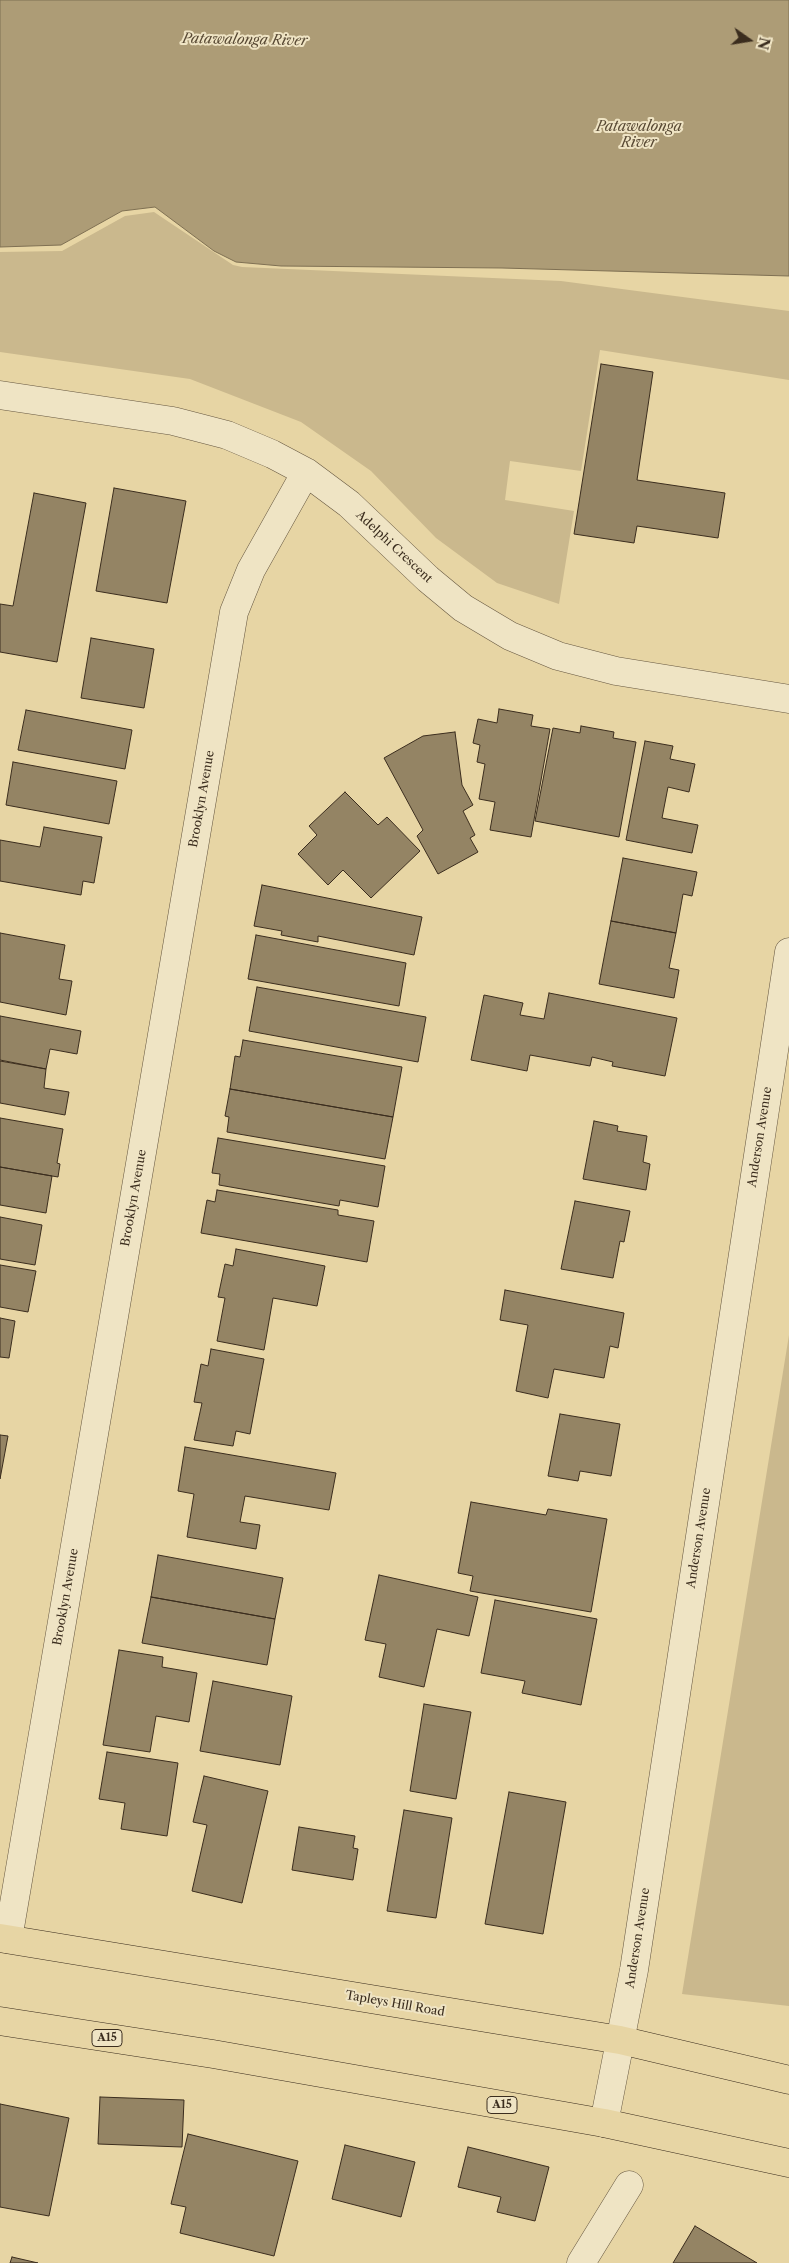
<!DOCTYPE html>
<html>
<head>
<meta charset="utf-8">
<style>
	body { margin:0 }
	#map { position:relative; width:789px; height:2263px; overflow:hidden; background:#e7d5a4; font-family:"Libre Caslon Text",serif }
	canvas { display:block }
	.north { position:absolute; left:724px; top:15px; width:50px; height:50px; -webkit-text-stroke:4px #efe4c4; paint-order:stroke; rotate:103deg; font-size:14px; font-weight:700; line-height:20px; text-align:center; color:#3b2d1e }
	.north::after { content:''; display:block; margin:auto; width:18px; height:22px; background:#3b2d1e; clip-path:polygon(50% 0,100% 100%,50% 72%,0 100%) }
</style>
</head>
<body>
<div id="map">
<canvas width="789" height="2263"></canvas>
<div class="north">N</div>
</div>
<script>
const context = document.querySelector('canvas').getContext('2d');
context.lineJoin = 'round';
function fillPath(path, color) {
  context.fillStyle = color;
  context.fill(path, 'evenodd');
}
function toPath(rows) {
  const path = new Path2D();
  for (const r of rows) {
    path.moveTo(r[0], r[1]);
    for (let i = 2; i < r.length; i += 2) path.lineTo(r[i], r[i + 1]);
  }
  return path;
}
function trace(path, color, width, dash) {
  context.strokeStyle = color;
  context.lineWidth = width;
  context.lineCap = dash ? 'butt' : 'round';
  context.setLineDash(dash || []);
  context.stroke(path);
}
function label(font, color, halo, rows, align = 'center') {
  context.font = font + ' "Libre Caslon Text",serif';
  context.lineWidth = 4;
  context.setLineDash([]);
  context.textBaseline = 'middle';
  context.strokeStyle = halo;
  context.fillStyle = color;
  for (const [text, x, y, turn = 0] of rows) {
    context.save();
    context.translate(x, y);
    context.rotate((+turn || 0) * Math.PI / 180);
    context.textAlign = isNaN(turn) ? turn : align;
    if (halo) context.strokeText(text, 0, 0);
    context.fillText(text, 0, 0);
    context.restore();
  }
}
fillPath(toPath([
	[154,212,233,265,242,267,561,281,789,311,789,380,600,350,581,471,510,461,505,500,574,511,559,604,497,583,436,538,371,471,301,422,190,379,0,352,0,252,62,251,125,216],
	[789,1335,789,2006,682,1994]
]), '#cab88d');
const water = toPath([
	[0,0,789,0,789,276,502,268,281,266,236,262,214,251,155,207,122,211,61,245,0,247,0,0]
]);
fillPath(water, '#ad9c76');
trace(water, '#7f7053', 1);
const building = toPath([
	[601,364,653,372,637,480,725,493,718,538,637,526,634,543,574,534,601,364],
	[114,488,186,501,167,603,96,591,114,488],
	[34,493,86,503,57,662,0,652,0,604,13,606,34,493],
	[91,638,154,649,144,708,81,698,91,638],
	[499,709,533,715,531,726,550,729,531,837,490,830,495,802,479,799,485,764,477,762,480,745,473,743,478,719,497,723,499,709],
	[26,710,132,730,125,769,18,750,26,710],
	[581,726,614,732,613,738,636,742,619,837,535,821,553,728,580,733,581,726],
	[455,732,462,785,473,805,463,811,475,835,470,838,478,852,438,874,417,836,423,830,384,758,423,736,455,732],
	[645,741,673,746,670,759,695,764,689,792,668,787,662,818,698,825,692,853,626,840,645,741],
	[13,762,117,781,109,824,6,805,13,762],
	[345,792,378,825,387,817,420,851,371,898,343,870,328,885,298,854,317,835,309,826,345,792],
	[44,827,102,837,94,883,83,881,81,895,0,881,0,840,40,847,44,827],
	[623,858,697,872,692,896,683,894,676,933,611,921,623,858],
	[262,885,422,917,414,955,318,936,318,942,281,935,282,931,254,926,262,885],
	[611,921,676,933,669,968,679,970,674,998,599,984,611,921],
	[0,933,65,945,59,979,72,981,66,1015,0,1002,0,933],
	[256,935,406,963,399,1006,248,979,256,935],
	[257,987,426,1017,418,1062,249,1031,257,987],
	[549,993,677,1018,665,1076,612,1066,613,1062,592,1057,590,1066,530,1055,527,1071,471,1060,484,995,523,1003,520,1015,544,1019,549,993],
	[0,1016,81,1031,77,1054,50,1049,46,1069,0,1060,0,1016],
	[243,1040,402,1067,393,1117,230,1089,235,1056,240,1057,243,1040],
	[0,1061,46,1069,44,1088,69,1092,65,1115,0,1103,0,1061],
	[230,1089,393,1117,385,1159,227,1132,229,1117,225,1116,230,1089],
	[0,1118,63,1129,57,1163,60,1164,58,1177,0,1167,0,1118],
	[594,1121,618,1126,617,1131,647,1136,643,1162,650,1164,646,1190,583,1179,594,1121],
	[218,1138,385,1166,378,1207,340,1200,339,1206,219,1185,220,1174,212,1173,218,1138],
	[0,1167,52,1176,46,1213,0,1205,0,1167],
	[217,1190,338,1210,338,1215,374,1221,367,1262,201,1233,207,1200,215,1202,217,1190],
	[575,1201,630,1211,624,1242,620,1241,613,1278,561,1269,575,1201],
	[0,1217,42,1225,35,1265,0,1259,0,1217],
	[236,1249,325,1266,317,1306,273,1298,264,1350,217,1341,225,1298,218,1297,225,1264,233,1266,236,1249],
	[0,1265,36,1271,28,1312,0,1307,0,1265],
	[505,1290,624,1313,618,1348,610,1346,604,1378,554,1369,548,1398,516,1391,528,1325,500,1320,505,1290],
	[0,1318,15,1321,9,1358,0,1357,0,1318],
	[211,1349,264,1359,250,1434,236,1431,233,1446,194,1440,202,1403,194,1402,201,1364,208,1366,211,1349],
	[560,1414,620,1424,611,1476,580,1471,578,1481,548,1476,560,1414],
	[0,1435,8,1436,0,1479,0,1435],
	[185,1447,336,1473,329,1510,245,1496,240,1522,260,1525,256,1549,187,1537,194,1494,178,1491,185,1447],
	[471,1502,546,1515,548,1509,607,1519,591,1612,470,1591,473,1576,458,1573,471,1502],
	[158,1555,283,1578,275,1619,151,1597,158,1555],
	[379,1575,478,1597,469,1636,437,1629,424,1687,379,1677,386,1644,365,1640,379,1575],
	[151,1597,275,1619,267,1665,142,1643,151,1597],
	[495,1600,597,1619,581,1705,522,1693,525,1681,481,1673,495,1600],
	[119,1650,163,1657,162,1667,197,1673,189,1722,156,1716,150,1752,103,1745,119,1650],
	[213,1681,292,1696,280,1765,200,1751,213,1681],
	[424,1704,471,1712,456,1799,410,1791,424,1704],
	[107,1752,178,1763,167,1836,121,1829,125,1803,99,1799,107,1752],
	[204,1776,268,1791,242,1903,192,1891,207,1825,193,1822,204,1776],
	[509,1792,566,1802,543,1934,485,1924,509,1792],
	[404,1810,452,1818,436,1918,387,1911,404,1810],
	[299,1827,355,1836,353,1848,358,1849,353,1880,292,1870,299,1827],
	[100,2097,184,2100,182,2147,98,2144,100,2097],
	[0,2104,69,2118,49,2216,0,2207,0,2104],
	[188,2134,298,2161,274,2256,180,2233,186,2207,171,2204,188,2134],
	[345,2145,415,2162,401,2217,332,2199,345,2145],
	[468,2147,549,2167,535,2221,497,2212,501,2197,458,2187,468,2147],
	[695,2226,757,2263,673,2263,695,2226],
	[12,2257,38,2263,10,2263,12,2257]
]);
fillPath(building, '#948464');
trace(building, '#3b2d1e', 1);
const minor = toPath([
	[0,395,173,421,227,435,272,454,306,472,349,504,428,579,463,608,510,636,558,656,616,671,789,699],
	[8,1939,234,612,251,570,306,472],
	[604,2123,634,1970,789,952],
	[581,2263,629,2185]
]);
const major = toPath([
	[0,1938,620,2040,789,2080],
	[0,2021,213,2054,604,2123,789,2163]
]);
trace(minor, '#665740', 29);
trace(major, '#3b2d1e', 29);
trace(minor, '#efe4c4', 28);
trace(major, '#e7d5a4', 28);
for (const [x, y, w] of [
	[107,2038,30],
	[502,2105,30]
]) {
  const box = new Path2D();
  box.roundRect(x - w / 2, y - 8.5, w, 17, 4);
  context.fillStyle = '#efe4c4';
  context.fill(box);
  trace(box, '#3b2d1e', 1);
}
label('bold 11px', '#3b2d1e', null, [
	["A15",107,2038],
	["A15",502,2105]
]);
label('12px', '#3b2d1e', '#efe4c4', [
	["Adelphi Crescent",394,547,43],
	["Brooklyn Avenue",202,799,-80],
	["Anderson Avenue",760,1137,-81],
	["Brooklyn Avenue",134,1198,-80],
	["Anderson Avenue",699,1538,-81],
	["Brooklyn Avenue",66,1597,-80],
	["Anderson Avenue",638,1938,-81],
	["Tapleys Hill Road",395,2004,10]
]);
label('italic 14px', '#584934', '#efe4c4', [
	["Patawalonga River",245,40,1],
	["Patawalonga",639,127],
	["River",639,143]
]);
</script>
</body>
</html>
